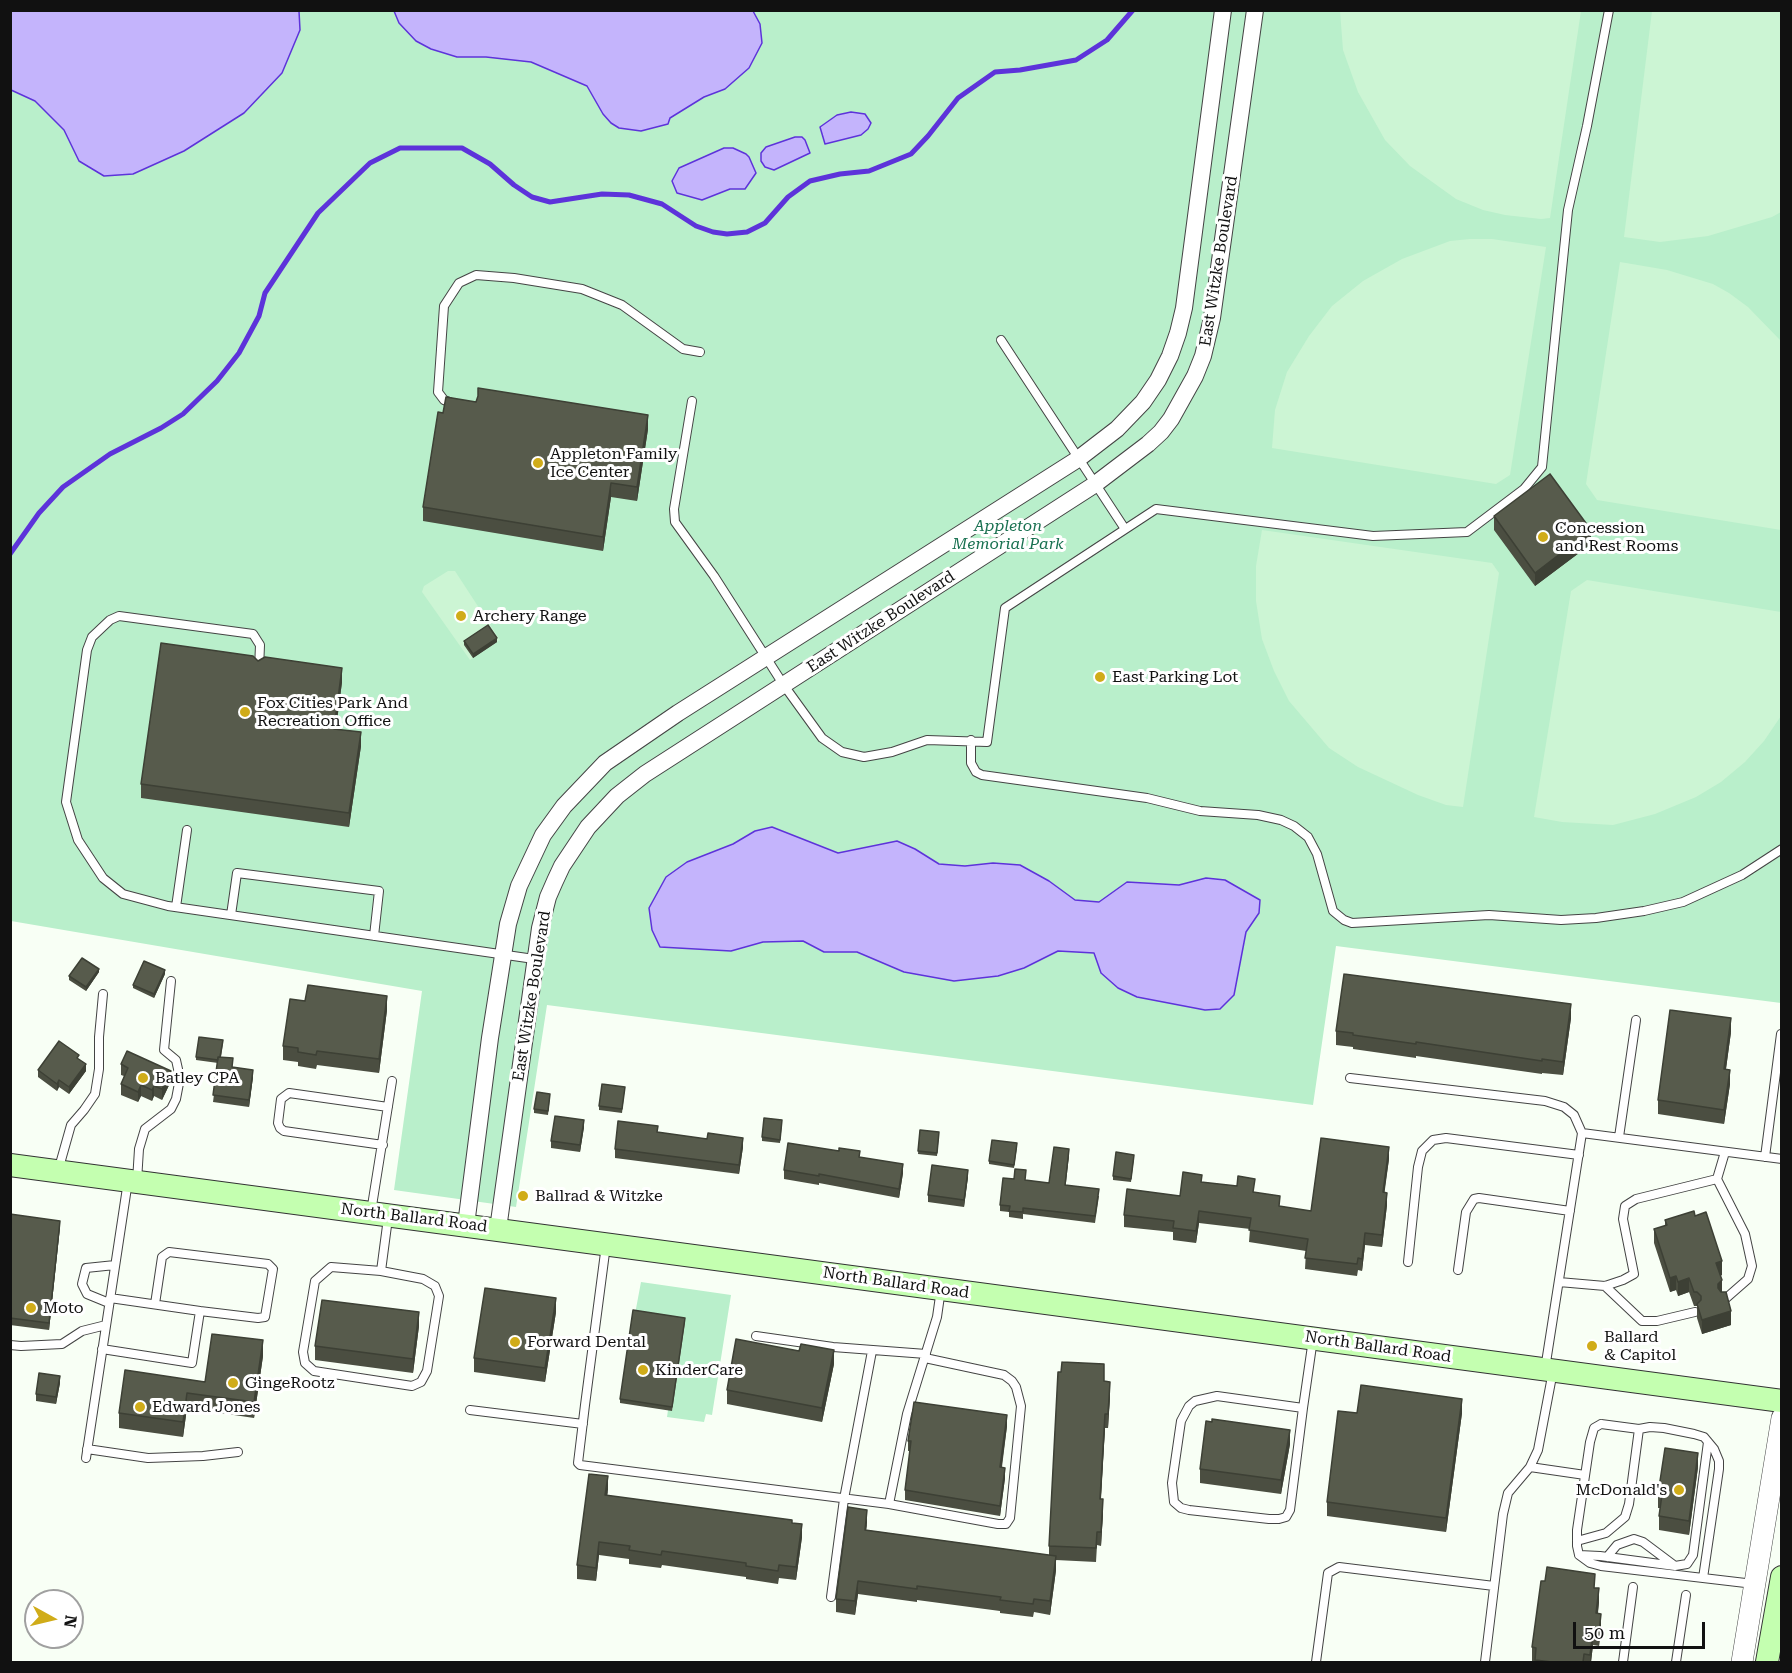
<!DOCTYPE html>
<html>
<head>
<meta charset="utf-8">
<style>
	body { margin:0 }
	#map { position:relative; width:1792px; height:1673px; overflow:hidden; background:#f8fff5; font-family:"Roboto Serif",serif }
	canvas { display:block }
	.frame { position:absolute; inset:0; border:12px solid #111; pointer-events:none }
	.north { position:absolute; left:24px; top:1589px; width:60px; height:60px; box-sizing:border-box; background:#fff; border:2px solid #a0a0a0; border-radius:50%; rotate:98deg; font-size:16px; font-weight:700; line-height:24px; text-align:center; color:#111 }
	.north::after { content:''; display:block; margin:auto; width:21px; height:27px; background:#d0ac19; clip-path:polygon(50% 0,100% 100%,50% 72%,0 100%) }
	.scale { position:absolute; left:1573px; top:1622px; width:132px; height:27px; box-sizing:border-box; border:3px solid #111; border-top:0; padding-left:8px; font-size:18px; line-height:21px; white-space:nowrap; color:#111; -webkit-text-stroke:4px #fff; paint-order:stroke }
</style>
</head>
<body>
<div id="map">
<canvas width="1792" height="1673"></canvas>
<div class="frame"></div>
<div class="north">N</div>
<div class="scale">50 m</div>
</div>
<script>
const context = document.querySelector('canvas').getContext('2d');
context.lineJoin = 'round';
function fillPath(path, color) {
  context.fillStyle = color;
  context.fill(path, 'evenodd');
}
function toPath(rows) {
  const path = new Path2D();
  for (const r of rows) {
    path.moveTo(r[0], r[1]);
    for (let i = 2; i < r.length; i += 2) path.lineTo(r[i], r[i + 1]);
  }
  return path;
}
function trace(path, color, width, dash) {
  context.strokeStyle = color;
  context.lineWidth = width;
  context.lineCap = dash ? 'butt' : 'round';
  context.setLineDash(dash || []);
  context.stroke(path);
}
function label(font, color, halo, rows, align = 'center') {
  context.font = font + ' "Roboto Serif",serif';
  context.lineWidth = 6;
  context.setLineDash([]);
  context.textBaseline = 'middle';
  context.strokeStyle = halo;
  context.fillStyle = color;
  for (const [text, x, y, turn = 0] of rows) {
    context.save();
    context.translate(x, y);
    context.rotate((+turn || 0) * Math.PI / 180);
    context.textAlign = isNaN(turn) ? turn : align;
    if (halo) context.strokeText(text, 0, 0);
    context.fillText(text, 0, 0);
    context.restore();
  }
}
fillPath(toPath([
	[10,11,1781,11,1781,1003,1336,946,1313,1105,547,1005,516,1207,394,1190,422,991,11,921],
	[641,1282,731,1295,712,1415,706,1414,704,1422,667,1417,668,1410,672,1410,685,1322,635,1314]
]), '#b9efcb');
fillPath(toPath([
	[1340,11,1581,11,1550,218,1541,219,1505,215,1483,210,1456,199,1410,166,1385,140,1358,92,1343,50],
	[1773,11,1782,12,1781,212,1772,217,1708,236,1660,242,1624,237,1652,11],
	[1470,239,1492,239,1546,247,1510,475,1496,484,1272,448,1275,410,1287,372,1309,336,1332,306,1363,281,1402,259,1450,241],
	[1620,262,1667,270,1713,284,1729,293,1748,307,1781,341,1781,530,1597,500,1586,484],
	[1262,530,1492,563,1499,573,1463,807,1446,805,1418,795,1358,767,1329,748,1289,701,1274,671,1262,639,1256,601,1256,566],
	[448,571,455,571,500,640,470,660,422,592,424,586],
	[1587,580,1781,612,1781,716,1764,741,1745,762,1721,782,1696,797,1655,814,1613,825,1562,822,1534,817,1571,591]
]), '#ccf5d4');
const water = toPath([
	[11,10,299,11,300,30,282,73,244,113,184,151,133,174,104,176,79,161,64,130,35,101,11,90,11,10],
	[394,11,753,11,760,24,762,43,749,68,725,89,704,97,670,118,668,124,641,131,619,128,611,123,603,114,587,86,531,62,486,57,457,57,431,49,416,41,399,23,394,11],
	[851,112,865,114,871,123,868,129,861,135,825,144,820,127,837,115,851,112],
	[795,137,802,137,805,140,810,153,774,170,765,167,761,161,761,153,766,147,795,137],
	[724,148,733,148,746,154,749,157,756,173,745,189,730,189,702,200,677,193,672,181,679,168,724,148],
	[772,827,838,853,897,841,915,849,939,864,965,866,993,863,1020,865,1049,881,1075,900,1099,902,1127,882,1179,885,1206,878,1225,880,1260,900,1259,913,1246,932,1234,995,1220,1009,1205,1010,1137,997,1118,988,1101,973,1094,953,1058,951,1024,968,998,976,954,981,904,972,857,952,824,952,803,941,763,942,731,951,660,947,652,930,649,908,666,877,687,862,733,844,755,831,772,827]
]);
fillPath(water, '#c4b4fc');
trace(water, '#5d33da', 1.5);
trace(toPath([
	[10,554,39,513,63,487,110,454,161,428,183,414,217,381,239,353,259,316,265,293,318,213,370,163,400,148,462,148,490,164,514,185,532,197,550,202,602,194,629,195,662,204,696,226,713,232,727,234,747,232,765,223,788,197,810,181,840,174,869,171,911,154,928,136,958,98,995,72,1020,70,1076,60,1107,40,1133,10]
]), '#5d33da', 5);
const service = toPath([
	[1001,340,1125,529],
	[692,401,674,509,675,522,714,576,783,684,822,738,842,752,864,757,892,752,927,740,987,742,1005,608,1156,509,1373,536,1467,532,1524,489,1542,467,1568,210,1587,126,1609,10],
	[454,404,444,400,438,392,444,306,459,283,476,275,514,278,582,289,622,305,683,349,700,352],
	[259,669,260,645,253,634,119,616,110,620,92,637,87,650,66,802,78,840,103,878,123,894,168,906,534,959],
	[971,740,971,763,976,772,982,775,1147,798,1200,811,1258,815,1281,820,1294,826,1308,837,1317,854,1333,911,1344,920,1352,923,1489,915,1561,920,1596,918,1644,911,1683,902,1742,875,1782,849],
	[176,907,187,830],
	[231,915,237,873,379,891,374,936],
	[1350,1078,1545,1101,1564,1107,1574,1115,1582,1133],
	[1619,1137,1636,1020],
	[383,1145,284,1131,280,1128,278,1123,281,1099,289,1093,388,1107],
	[1765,1157,1781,1034],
	[58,1171,71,1125,84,1110,95,1094,99,1069,99,1037,103,994],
	[1717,1179,1745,1234,1752,1266,1748,1279,1724,1300],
	[137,1181,139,1149,145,1129,171,1109,176,1099,180,1078,176,1060,164,1050,171,981],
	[371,1212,392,1081],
	[606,1245,585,1405,578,1463,580,1465,889,1504,907,1414,937,1317,941,1289],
	[1408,1262,1418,1167,1422,1151,1433,1140,1446,1138,1579,1155],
	[1458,1270,1466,1212,1474,1199,1479,1198,1570,1211],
	[381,1271,331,1267,315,1281,303,1352,305,1363,314,1371,412,1386,421,1382,427,1371,439,1296,435,1286,423,1279,381,1271,388,1218],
	[1559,1282,1605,1286,1623,1280,1634,1274,1623,1219,1625,1206,1636,1199,1717,1179,1725,1152],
	[1605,1286,1642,1321,1657,1321,1695,1312],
	[109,1303,87,1294,82,1284,86,1268,115,1265],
	[155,1304,162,1257,169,1252,268,1264,273,1269,265,1317,258,1318,200,1311],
	[756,1336,833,1347,926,1354],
	[10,1345,21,1346,62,1344,82,1331,106,1325],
	[102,1349,192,1363,200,1311,110,1298],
	[1545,1369,1582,1133,1782,1159],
	[1303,1408,1290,1510,1286,1517,1279,1519,1269,1519,1189,1510,1181,1508,1174,1502,1172,1483,1181,1421,1189,1406,1195,1401,1217,1396,1303,1408,1313,1339],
	[470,1410,583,1424],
	[1601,1424,1639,1429,1650,1427,1664,1428,1694,1434,1704,1437,1714,1449,1719,1461,1719,1469,1703,1578,1601,1566,1590,1563,1579,1555,1577,1546,1577,1530,1590,1442,1594,1428,1601,1424],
	[87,1449,148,1458,203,1456,238,1452],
	[86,1458,128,1181],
	[1530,1467,1585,1475],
	[889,1504,998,1524,1006,1524,1010,1518,1021,1406,1016,1387,1012,1381,1004,1375,925,1358],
	[1577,1541,1606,1533,1625,1517,1629,1504,1639,1429],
	[1579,1555,1600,1556,1675,1566,1687,1564,1693,1555,1708,1442],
	[1607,1557,1617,1545,1634,1539,1643,1542,1675,1566],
	[1703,1578,1754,1584],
	[831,1597,844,1499,872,1351],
	[1316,1662,1328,1573,1339,1567,1494,1586],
	[1485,1662,1503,1514,1508,1493,1530,1467,1538,1450,1553,1371],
	[1623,1662,1633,1587],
	[1676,1662,1686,1595]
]);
const minor = toPath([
	[466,1225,490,1038,508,924,519,886,543,835,564,806,605,763,678,713,1078,459,1117,429,1143,402,1158,380,1170,356,1178,333,1184,308,1223,10],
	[498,1229,540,928,548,897,555,881,562,866,588,827,617,796,645,774,1094,485,1148,444,1161,432,1171,419,1195,376,1203,356,1212,318,1255,10]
]);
const tertiary = toPath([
	[1742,1662,1782,1418]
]);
const secondary = toPath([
	[10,1165,1782,1401],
	[1767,1662,1782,1577]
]);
trace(service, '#444', 10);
trace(minor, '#444', 18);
trace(tertiary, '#444', 22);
trace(secondary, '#333', 24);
trace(service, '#fff', 8);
trace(minor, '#fff', 16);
trace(tertiary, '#fff', 21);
trace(secondary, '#c4ffb0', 22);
fillPath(toPath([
	[648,429,637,501,611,497,603,551,423,521,423,507],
	[1494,516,1591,544,1535,586,1494,530],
	[464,641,497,642,473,658,464,645],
	[258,661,342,682,336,729,361,746,349,827,141,798,141,784],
	[99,972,86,991,69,980,69,976],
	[165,974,154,998,133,988,133,985],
	[387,1010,379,1073,317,1065,316,1069,298,1066,298,1062,283,1060,283,1046],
	[1571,1018,1563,1075,1542,1073,1542,1074,1416,1056,1416,1058,1353,1049,1353,1047,1336,1045,1336,1031],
	[1731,1032,1726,1069,1730,1084,1724,1124,1658,1114,1658,1100],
	[223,1043,221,1057,233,1067,253,1077,249,1107,213,1102,218,1063,196,1060,196,1057],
	[79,1059,86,1071,69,1094,59,1087,57,1091,38,1077,38,1070],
	[121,1064,171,1081,162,1100,154,1096,152,1101,141,1096,138,1102,121,1095,121,1084,124,1076,121,1075],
	[625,1087,622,1113,599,1110,599,1106],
	[550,1097,548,1115,534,1113,534,1109],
	[782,1124,780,1143,762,1141,762,1137],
	[584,1127,580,1152,551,1148,551,1141],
	[920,1130,939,1135,937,1156,918,1154],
	[658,1132,743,1147,739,1174,615,1158,615,1149],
	[1017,1147,1014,1168,989,1164,989,1161],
	[1069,1155,1065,1185,1099,1196,1095,1223,1023,1214,1023,1219,1009,1217,1009,1212,1000,1211,1000,1205,1014,1179,1049,1183],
	[860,1157,903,1173,899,1198,819,1183,819,1185,784,1179,784,1170],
	[1134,1158,1131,1182,1113,1180,1113,1176],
	[1389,1159,1384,1193,1387,1205,1382,1247,1365,1245,1362,1271,1358,1270,1357,1276,1305,1269,1306,1251,1249,1242,1250,1229,1199,1223,1196,1243,1173,1240,1173,1232,1124,1227,1124,1215,1180,1196,1202,1182,1255,1192,1280,1207,1311,1211],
	[968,1177,964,1207,928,1202,928,1195],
	[10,1214,60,1227,49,1330,10,1325],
	[1695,1216,1722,1275,1720,1276,1722,1292,1731,1325,1702,1334,1697,1318,1697,1306,1694,1306,1689,1292,1678,1296,1676,1290,1670,1292,1654,1243,1654,1229,1665,1226,1665,1220],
	[556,1312,545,1382,474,1372,474,1358],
	[685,1322,672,1411,620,1403,620,1399],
	[419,1326,413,1373,315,1360,315,1346],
	[263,1356,254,1418,187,1408,183,1437,119,1428,119,1413,205,1382],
	[834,1364,822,1422,727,1404,727,1390],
	[1104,1382,1110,1396,1108,1428,1105,1428,1101,1499,1103,1513,1101,1546,1097,1545,1096,1562,1056,1560,1056,1570,1050,1615,1034,1612,1033,1617,1000,1613,1000,1611,917,1600,917,1602,858,1594,855,1615,836,1612,836,1599,867,1523,866,1530,1049,1555,1049,1546],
	[60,1383,56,1404,36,1401,36,1394],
	[1357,1413,1462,1413,1446,1532,1327,1516,1327,1502],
	[1212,1422,1290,1444,1281,1494,1200,1483,1200,1469],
	[1007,1426,1002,1467,1005,1478,1000,1516,905,1500,905,1490,910,1451,908,1451,908,1441],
	[1698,1467,1689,1535,1659,1530,1659,1516,1660,1508,1658,1508,1658,1494],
	[608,1490,607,1496,792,1523,802,1537,796,1580,779,1578,778,1584,746,1579,746,1577,662,1565,661,1568,629,1564,629,1559,599,1555,596,1581,577,1579,577,1565],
	[1595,1588,1599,1602,1598,1613,1601,1627,1599,1646,1593,1645,1591,1662,1535,1662,1535,1661,1532,1661,1532,1647]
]), '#4b4e41');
fillPath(toPath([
	[648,415,648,429,637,501,637,487],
	[611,483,611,497,603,551,603,537],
	[1591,530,1591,544,1535,586,1535,573],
	[497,638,497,642,473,658,473,654],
	[342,668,342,682,334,742,334,729],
	[361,732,361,746,349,827,349,813],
	[99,969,99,972,86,991,86,987],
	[165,970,165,974,154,998,154,994],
	[387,996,387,1010,379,1073,379,1059],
	[1571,1004,1571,1018,1563,1075,1563,1062],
	[1731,1018,1731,1032,1724,1083,1724,1069],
	[86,1064,86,1071,69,1094,69,1087],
	[253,1070,253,1077,249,1107,249,1100],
	[1730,1070,1730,1084,1724,1124,1724,1110],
	[171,1071,171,1081,162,1100,162,1089],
	[59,1080,59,1087,57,1091,57,1084],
	[141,1085,141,1096,138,1102,138,1092],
	[154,1086,154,1096,152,1101,152,1090],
	[584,1120,584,1127,580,1152,580,1145],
	[743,1138,743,1147,739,1174,739,1165],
	[1389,1147,1389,1159,1383,1204,1383,1192],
	[1069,1149,1069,1155,1065,1192,1065,1185],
	[903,1164,903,1173,899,1198,899,1189],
	[968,1170,968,1177,964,1207,964,1200],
	[1387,1193,1387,1205,1382,1247,1382,1235],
	[1199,1211,1199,1223,1196,1243,1196,1231],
	[60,1221,60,1227,49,1330,49,1323],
	[1365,1233,1365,1245,1362,1271,1362,1259],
	[1722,1261,1722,1275,1716,1277,1716,1263],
	[1676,1276,1676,1290,1670,1292,1670,1278],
	[1689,1278,1689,1292,1678,1296,1678,1282],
	[1722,1280,1722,1294,1718,1297,1718,1284],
	[556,1298,556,1312,545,1382,545,1368],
	[1731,1311,1731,1325,1702,1334,1702,1320],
	[419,1312,419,1326,413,1373,413,1359],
	[263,1340,263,1356,254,1418,254,1402],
	[834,1350,834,1364,822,1422,822,1408],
	[60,1376,60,1383,56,1404,56,1397],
	[1110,1382,1110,1396,1108,1428,1108,1414],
	[187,1393,187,1408,183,1437,183,1422],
	[1462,1399,1462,1413,1446,1532,1446,1518],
	[1105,1414,1105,1428,1100,1513,1100,1499],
	[1007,1415,1007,1426,1000,1478,1000,1467],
	[1290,1430,1290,1444,1281,1494,1281,1480],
	[1698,1453,1698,1467,1689,1535,1689,1521],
	[1005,1468,1005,1478,1000,1516,1000,1506],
	[608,1476,608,1490,605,1509,605,1495],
	[1103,1499,1103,1513,1101,1546,1101,1532],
	[867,1510,867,1523,865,1543,865,1530],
	[802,1524,802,1537,796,1580,796,1567],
	[599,1542,599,1555,596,1581,596,1568],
	[1056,1556,1056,1570,1050,1615,1050,1601],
	[858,1581,858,1594,855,1615,855,1601],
	[1599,1588,1599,1602,1596,1627,1596,1613],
	[1601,1614,1601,1627,1599,1646,1599,1632],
	[1593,1631,1593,1645,1591,1662,1590,1662]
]), '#3d4035');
const building = toPath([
	[478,388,648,415,637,487,611,483,603,537,423,507,438,412,443,413,446,397,476,402,478,396,478,388],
	[1550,474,1591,530,1535,573,1494,516,1550,474],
	[488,625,497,638,473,654,464,641,488,625],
	[161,643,253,656,258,661,265,657,342,668,334,729,361,732,349,813,141,784,161,643],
	[82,958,99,969,86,987,69,976,82,958],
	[144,961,165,970,154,994,133,985,144,961],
	[1344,974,1571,1004,1563,1062,1542,1059,1542,1061,1416,1042,1416,1044,1353,1035,1353,1033,1336,1031,1344,974],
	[308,985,387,996,379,1059,317,1051,316,1055,298,1052,298,1048,283,1046,290,999,305,1001,308,985],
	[1670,1010,1731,1018,1724,1069,1730,1070,1724,1110,1658,1100,1670,1010],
	[199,1037,223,1040,220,1057,218,1057,218,1060,196,1057,199,1037],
	[59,1041,79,1055,77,1058,86,1064,69,1087,59,1080,57,1084,38,1070,59,1041],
	[127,1051,171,1071,162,1089,154,1086,152,1090,141,1085,138,1092,121,1084,128,1068,121,1064,127,1051],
	[218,1057,233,1058,232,1067,253,1070,249,1100,213,1095,218,1057],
	[602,1084,625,1087,622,1109,599,1106,602,1084],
	[537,1092,550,1094,548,1111,534,1109,537,1092],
	[555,1116,584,1120,580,1145,551,1141,555,1116],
	[764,1118,782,1120,780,1140,762,1137,764,1118],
	[618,1121,658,1126,657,1132,707,1139,708,1133,743,1138,739,1165,615,1149,618,1121],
	[920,1130,939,1132,937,1153,918,1151,920,1130],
	[1321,1138,1389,1147,1383,1192,1387,1193,1382,1235,1365,1233,1362,1259,1358,1258,1357,1264,1305,1258,1308,1239,1249,1230,1251,1218,1199,1211,1196,1231,1173,1228,1174,1221,1124,1215,1127,1189,1180,1196,1183,1172,1202,1175,1201,1182,1237,1186,1238,1176,1255,1179,1253,1192,1280,1196,1279,1206,1311,1211,1321,1138],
	[992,1140,1017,1143,1014,1165,989,1161,992,1140],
	[788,1143,839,1151,839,1148,860,1151,859,1157,903,1164,899,1189,819,1174,819,1176,784,1170,788,1143],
	[1054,1147,1069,1149,1065,1185,1099,1189,1095,1216,1023,1208,1023,1212,1009,1211,1010,1206,1000,1205,1003,1178,1014,1179,1015,1169,1026,1170,1025,1180,1049,1183,1054,1147],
	[1116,1152,1134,1155,1131,1179,1113,1176,1116,1152],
	[932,1165,968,1170,964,1200,928,1195,932,1165],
	[1694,1211,1695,1216,1706,1212,1722,1261,1716,1263,1722,1280,1718,1284,1718,1288,1721,1292,1726,1292,1731,1311,1702,1320,1697,1304,1701,1300,1701,1296,1697,1292,1694,1292,1689,1278,1678,1282,1676,1276,1670,1278,1654,1229,1667,1225,1665,1220,1694,1211],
	[10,1214,60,1221,49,1323,10,1318,10,1214],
	[485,1288,556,1298,545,1368,474,1358,485,1288],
	[322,1300,419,1312,413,1359,315,1346,322,1300],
	[633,1310,685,1318,672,1407,620,1399,633,1310],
	[212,1334,263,1340,254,1402,187,1393,183,1422,119,1413,125,1370,205,1382,212,1334],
	[736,1339,799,1351,801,1344,834,1350,822,1408,727,1390,736,1339],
	[1062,1362,1104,1364,1104,1381,1110,1382,1108,1414,1105,1414,1100,1499,1103,1499,1101,1532,1097,1532,1096,1548,1049,1546,1058,1372,1061,1372,1062,1362],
	[39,1373,60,1376,56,1397,36,1394,39,1373],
	[1361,1385,1462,1399,1446,1518,1327,1502,1338,1411,1357,1413,1361,1385],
	[914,1402,1007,1415,1000,1467,1005,1468,1000,1506,905,1490,911,1441,908,1441,914,1402],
	[1212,1419,1290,1430,1281,1480,1200,1469,1206,1421,1212,1422,1212,1419],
	[1665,1448,1698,1453,1689,1521,1659,1516,1662,1495,1658,1494,1665,1448],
	[589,1474,608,1476,605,1495,792,1520,792,1523,802,1524,796,1567,779,1565,778,1571,746,1566,746,1563,662,1551,661,1555,629,1550,630,1546,599,1542,596,1568,577,1565,589,1474],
	[848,1507,867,1510,865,1530,1056,1556,1050,1601,1034,1599,1033,1604,1000,1600,1001,1597,917,1586,917,1589,858,1581,855,1601,836,1599,848,1507],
	[1547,1567,1595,1574,1594,1588,1599,1588,1596,1613,1601,1614,1599,1632,1593,1631,1590,1655,1584,1654,1583,1662,1552,1662,1535,1660,1536,1648,1532,1647,1541,1581,1545,1581,1547,1567]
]);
fillPath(building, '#575b4c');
trace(building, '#3d4035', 1.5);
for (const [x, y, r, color] of [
	[538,463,6,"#d0ac19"],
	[1543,537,6,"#d0ac19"],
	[461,616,6,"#d0ac19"],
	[1100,677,6,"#d0ac19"],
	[245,712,6,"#d0ac19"],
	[143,1078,6,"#d0ac19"],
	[523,1196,6,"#d0ac19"],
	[31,1308,6,"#d0ac19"],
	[515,1342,6,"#d0ac19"],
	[1592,1346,6,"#d0ac19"],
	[643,1370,6,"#d0ac19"],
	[233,1383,6,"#d0ac19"],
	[140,1407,6,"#d0ac19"],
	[1679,1490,6,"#d0ac19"]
]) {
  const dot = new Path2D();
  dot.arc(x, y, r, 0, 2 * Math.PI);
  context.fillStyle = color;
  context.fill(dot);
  trace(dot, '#fff', 2);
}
label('16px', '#111', '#fff', [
	["East Witzke Boulevard",1219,261,-81],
	["East Witzke Boulevard",881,622,-33],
	["East Witzke Boulevard",532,996,-81],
	["North Ballard Road",414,1218,7],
	["North Ballard Road",896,1283,8],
	["North Ballard Road",1378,1347,8]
]);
label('16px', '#111', '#fff', [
	["Appleton Family",550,454],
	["Ice Center",550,472],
	["Concession",1555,528],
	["and Rest Rooms",1555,546],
	["Archery Range",473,616],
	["East Parking Lot",1112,677],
	["Fox Cities Park And",257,703],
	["Recreation Office",257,721],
	["Batley CPA",155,1078],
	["Ballrad & Witzke",535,1196],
	["Moto",43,1308],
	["Ballard",1604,1337],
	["& Capitol",1604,1355],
	["Forward Dental",527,1342],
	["KinderCare",655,1370],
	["GingeRootz",245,1383],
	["Edward Jones",152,1407],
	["McDonald's",1667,1490,"right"]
], 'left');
label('italic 16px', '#197151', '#fff', [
	["Appleton",1008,526],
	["Memorial Park",1008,544]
]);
</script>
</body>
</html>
